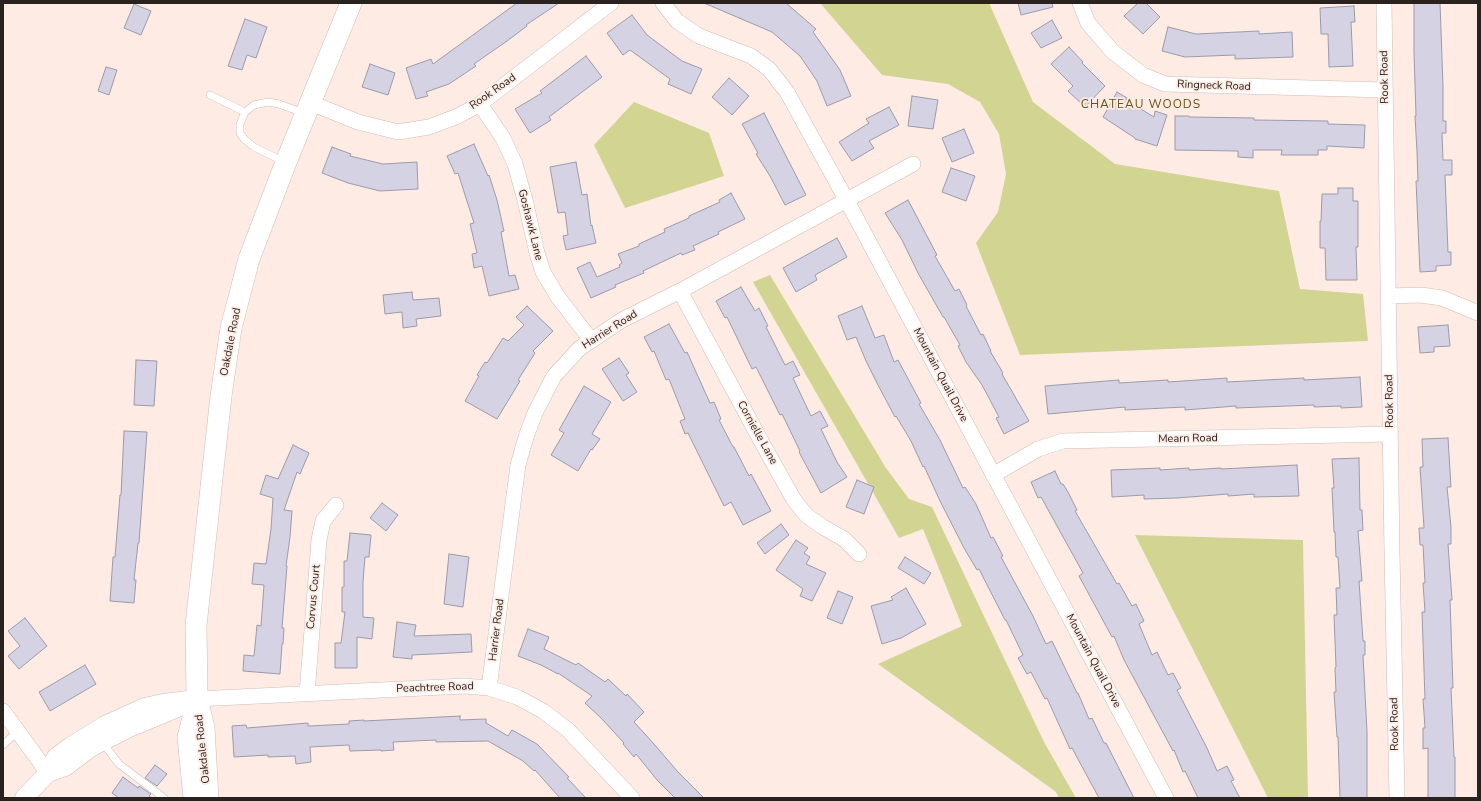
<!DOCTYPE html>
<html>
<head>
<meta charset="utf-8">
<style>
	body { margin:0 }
	#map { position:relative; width:1481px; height:801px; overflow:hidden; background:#feece4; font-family:"Nunito Sans",sans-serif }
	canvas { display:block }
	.frame { position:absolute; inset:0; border:4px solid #29221f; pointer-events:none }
</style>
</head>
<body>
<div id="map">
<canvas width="1481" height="801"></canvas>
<div class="frame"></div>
</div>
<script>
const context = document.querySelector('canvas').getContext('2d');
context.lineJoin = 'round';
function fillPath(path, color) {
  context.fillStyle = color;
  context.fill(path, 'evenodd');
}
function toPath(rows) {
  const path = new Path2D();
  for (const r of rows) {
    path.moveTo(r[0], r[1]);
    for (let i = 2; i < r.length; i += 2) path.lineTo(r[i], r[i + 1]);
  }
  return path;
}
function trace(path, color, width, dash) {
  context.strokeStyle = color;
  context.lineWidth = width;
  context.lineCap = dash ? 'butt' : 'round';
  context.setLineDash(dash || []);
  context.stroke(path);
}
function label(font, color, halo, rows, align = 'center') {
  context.font = font + ' "Nunito Sans",sans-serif';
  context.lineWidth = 3.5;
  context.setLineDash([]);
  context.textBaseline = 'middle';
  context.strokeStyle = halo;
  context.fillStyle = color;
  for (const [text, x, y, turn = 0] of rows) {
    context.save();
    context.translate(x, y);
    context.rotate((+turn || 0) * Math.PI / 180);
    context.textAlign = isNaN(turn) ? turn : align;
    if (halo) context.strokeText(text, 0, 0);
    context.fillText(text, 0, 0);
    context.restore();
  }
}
fillPath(toPath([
	[820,3,989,3,1033,102,1115,164,1279,191,1300,289,1363,294,1368,341,1020,355,976,243,998,212,1006,174,999,134,980,102,948,84,882,75],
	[634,102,709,133,724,176,625,208,594,145],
	[770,275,886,468,909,499,932,507,1044,742,1076,798,1059,798,1056,792,878,664,962,626,923,529,899,538,753,282],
	[1135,535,1303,540,1308,798,1268,798]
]), '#d1d591');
const building = toPath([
	[517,3,559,3,526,25,527,26,507,41,474,64,476,66,449,84,426,92,428,96,416,99,406,68,431,59,433,64,517,3],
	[704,3,786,3,816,29,813,32,840,70,851,96,827,106,817,81,800,56,772,32,704,3],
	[1018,3,1052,3,1053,7,1021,15,1018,3],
	[1138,3,1146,3,1160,17,1143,34,1124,16,1138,3],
	[1414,3,1440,3,1443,86,1443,121,1446,121,1446,133,1442,133,1443,160,1452,160,1452,175,1445,175,1448,252,1451,252,1451,265,1436,266,1436,271,1420,272,1416,181,1418,181,1417,152,1415,116,1416,116,1414,52,1414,3],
	[134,4,151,11,141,35,124,28,134,4],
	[1354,6,1355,22,1351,22,1353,66,1329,67,1328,34,1321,34,1320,8,1354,6],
	[632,15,647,35,682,61,702,69,691,94,668,84,670,79,630,50,623,55,607,33,632,15],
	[245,19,267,27,256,58,247,55,242,70,228,66,245,19],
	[1052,20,1062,38,1041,48,1031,33,1052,20],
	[1168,27,1196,34,1259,31,1259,34,1292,32,1293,57,1235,59,1235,55,1185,57,1162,51,1168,27],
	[1069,47,1083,62,1082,63,1105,86,1085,107,1068,91,1073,86,1051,64,1069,47],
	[586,56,602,77,549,117,551,120,530,133,515,109,542,93,540,91,586,56],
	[370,64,395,73,388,95,362,87,370,64],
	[106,67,117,70,109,95,98,91,106,67],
	[729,78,749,96,732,115,712,97,729,78],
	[1117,92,1127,98,1126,100,1154,117,1155,111,1167,115,1157,146,1135,139,1135,138,1103,117,1117,92],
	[912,96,938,100,933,129,908,126,912,96],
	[889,107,899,125,869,141,874,148,852,161,839,142,869,123,866,119,889,107],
	[764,113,806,195,785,205,770,176,756,154,758,153,742,124,764,113],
	[1175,116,1189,116,1189,117,1254,118,1254,120,1328,121,1328,124,1365,125,1364,148,1327,146,1327,150,1318,150,1318,155,1281,155,1282,150,1253,150,1253,158,1238,157,1238,151,1175,150,1175,116],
	[964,129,974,153,952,162,942,138,964,129],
	[474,144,488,176,489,175,497,200,504,231,501,232,509,276,515,275,519,289,489,296,482,266,474,268,472,254,477,253,470,224,474,223,458,173,455,174,447,156,474,144],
	[332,147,351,154,350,156,383,164,417,162,418,189,380,191,348,183,322,173,332,147],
	[576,162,582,195,587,194,591,226,592,225,596,243,566,250,563,236,568,235,565,212,558,213,550,167,576,162],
	[951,168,975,176,966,201,942,192,951,168],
	[1338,188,1353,188,1353,201,1358,201,1358,247,1356,247,1357,280,1326,280,1325,248,1320,248,1320,221,1321,221,1322,194,1338,194,1338,188],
	[731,193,745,219,718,232,719,234,693,246,695,250,682,255,681,253,643,271,644,273,615,285,616,287,591,298,577,268,590,262,597,277,620,267,619,265,622,263,618,254,639,246,639,244,665,232,664,229,689,218,689,216,720,202,719,200,731,193],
	[908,200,937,255,935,256,955,291,959,289,967,305,966,306,981,335,983,334,991,351,990,351,1003,373,1002,374,1029,421,1004,434,996,418,999,417,982,385,966,362,958,346,960,345,944,317,943,317,918,273,902,240,885,213,908,200],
	[837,238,847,257,815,275,817,280,796,292,783,268,837,238],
	[741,287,755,311,759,308,768,326,766,327,785,365,793,361,800,375,793,378,811,416,820,411,828,426,821,429,837,462,847,477,821,493,799,452,800,451,782,414,780,415,756,367,752,369,727,317,725,318,716,301,741,287],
	[412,292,413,300,439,298,441,316,416,319,417,326,403,328,402,312,385,314,383,295,412,292],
	[527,306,553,331,533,351,535,353,518,380,520,381,497,419,465,401,479,376,477,375,485,362,487,363,503,338,508,341,524,325,516,317,527,306],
	[862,306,875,338,884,335,894,362,898,360,921,403,919,404,940,440,963,488,965,487,976,504,991,538,993,537,1003,556,1001,557,1033,616,1046,644,1052,641,1077,693,1078,693,1089,719,1092,718,1104,743,1106,743,1134,798,1099,798,1072,748,1070,749,1047,698,1045,699,1031,672,1027,674,1018,658,1023,655,1006,620,1005,620,979,569,977,570,964,548,940,501,924,466,923,467,911,441,896,416,895,417,879,387,866,361,856,337,847,340,838,316,862,306],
	[669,324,685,353,687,352,710,403,714,402,721,419,719,420,733,447,734,447,749,476,751,474,771,511,743,525,731,502,724,506,688,433,685,434,680,421,685,419,669,379,666,380,654,351,652,352,644,337,669,324],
	[1448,325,1450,346,1434,347,1434,352,1420,353,1418,327,1448,325],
	[619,358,629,373,626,375,637,392,623,401,602,369,619,358],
	[136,360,157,361,154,406,134,405,136,360],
	[1360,377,1362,407,1341,408,1341,406,1314,407,1314,405,1236,408,1236,406,1185,410,1185,407,1125,410,1125,407,1048,414,1045,386,1119,380,1119,383,1168,380,1168,382,1227,378,1227,382,1304,378,1304,380,1360,377],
	[584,386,611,402,592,434,600,439,592,450,591,449,578,471,551,455,564,433,559,430,584,386],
	[124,431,147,432,139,543,138,543,134,580,136,580,134,603,110,601,113,557,115,557,120,495,121,495,124,431],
	[1448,438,1451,487,1447,487,1451,527,1451,544,1448,544,1452,600,1450,600,1453,688,1451,688,1454,757,1455,757,1455,798,1428,798,1428,748,1423,749,1423,728,1425,728,1423,699,1425,699,1422,612,1425,612,1423,583,1425,583,1423,545,1420,545,1419,528,1424,528,1420,467,1423,467,1422,439,1448,438],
	[293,445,309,453,300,474,297,472,284,510,292,511,290,537,286,566,287,566,282,628,284,628,283,644,282,644,280,674,243,671,244,655,254,656,257,625,261,626,264,585,252,584,254,563,266,564,271,529,273,498,260,494,266,475,278,479,293,445],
	[1359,458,1360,510,1362,510,1363,530,1358,531,1362,581,1359,581,1363,641,1365,641,1365,655,1363,655,1367,732,1367,798,1340,798,1338,737,1337,737,1334,692,1336,692,1335,668,1336,667,1334,615,1337,615,1336,588,1340,588,1338,557,1336,557,1335,532,1334,532,1332,488,1334,488,1332,459,1359,458],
	[1297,465,1299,496,1254,497,1254,494,1228,496,1228,494,1177,498,1144,499,1144,495,1112,497,1111,470,1160,468,1160,470,1189,468,1189,470,1221,468,1221,469,1297,465],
	[1055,471,1061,484,1063,484,1068,492,1077,510,1075,511,1117,584,1119,583,1132,606,1136,604,1144,621,1139,624,1152,655,1157,652,1168,675,1173,673,1181,688,1177,690,1207,748,1217,771,1227,766,1234,780,1231,781,1240,798,1198,798,1185,771,1183,772,1174,750,1173,751,1124,660,1114,636,1112,637,1079,576,1083,573,1041,497,1038,498,1031,482,1055,471],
	[857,480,874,487,864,514,846,507,857,480],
	[382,503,398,515,386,531,370,518,382,503],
	[781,524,789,535,765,554,757,543,781,524],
	[350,533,371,535,369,557,365,557,363,582,363,617,374,618,372,639,357,637,357,668,335,668,335,643,341,643,345,612,342,612,342,587,344,587,344,561,347,561,350,533],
	[796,540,808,548,804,553,810,557,806,564,826,573,812,601,800,596,803,589,776,570,796,540],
	[449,554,469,557,463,607,444,604,449,554],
	[905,557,931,573,924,584,898,568,905,557],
	[906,588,926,624,901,638,882,644,871,606,893,600,891,597,906,588],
	[838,591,853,597,842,624,827,618,838,591],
	[25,618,47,646,19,669,8,656,20,646,8,631,25,618],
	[397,622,416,625,414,636,471,634,472,652,412,655,412,659,393,657,397,622],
	[528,629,549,637,544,649,576,665,578,663,605,682,608,679,626,696,627,694,644,712,634,722,654,744,678,772,704,798,675,798,657,780,636,754,634,757,623,744,624,743,602,719,585,703,592,696,558,673,558,674,541,665,518,656,528,629],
	[85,665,96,684,50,711,39,692,85,665],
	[460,716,460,720,486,719,486,723,508,736,512,730,537,744,569,777,567,778,586,798,560,798,535,770,534,771,523,761,488,741,436,742,436,740,393,742,394,750,381,751,381,750,350,751,349,745,310,747,311,762,296,764,295,756,268,757,268,755,234,757,232,726,246,725,247,728,308,723,308,726,349,724,349,721,364,720,364,721,460,716],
	[155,765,167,774,157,786,145,778,155,765],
	[123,777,138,788,139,786,151,794,149,796,152,798,119,798,112,793,123,777]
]);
fillPath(building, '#d5d3e3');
trace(building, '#9c9aaa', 1);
const service = toPath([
	[210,95,245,112],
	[285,162,254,147,244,139,240,133,240,124,245,112,254,105,268,102,279,104,304,113],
	[102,742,119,764,164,798],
	[3,745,18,731]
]);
const minor = toPath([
	[663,3,677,21,699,36,751,56,769,69,787,92,853,212,1166,798],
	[1080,3,1088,23,1113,52,1143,75,1165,84,1385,90],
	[1384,3,1392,553,1397,798],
	[311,103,358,122,398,132,429,127,458,116,480,104,611,3],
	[480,104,503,138,515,164,525,200,537,253,543,272,558,297,591,340],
	[680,291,760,439,794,500,807,516,823,527,844,539,859,554],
	[1388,296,1421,295,1442,298,1478,313],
	[993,475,1038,449,1063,441,1390,434],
	[489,688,518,465,526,437,535,413,554,376,580,348,622,320,680,291,913,164],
	[307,694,319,540,323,521,336,505],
	[197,699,464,686,489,688,517,697,543,711,568,730,632,798],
	[3,711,48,773]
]);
const tertiary = toPath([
	[48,773,65,767,92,747,127,729,180,707],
	[24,798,48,773,56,757,71,746,105,725,145,707,163,703,197,699]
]);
const secondary = toPath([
	[194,798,188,737,196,706],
	[208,798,204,728,197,699,196,625,221,396,231,328,249,259,286,162,351,3]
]);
trace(service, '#cebdb5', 8);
trace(minor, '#cebdb5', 16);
trace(tertiary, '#cebdb5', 19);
trace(secondary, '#cebdb5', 22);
trace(service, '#fff', 7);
trace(minor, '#fff', 15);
trace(tertiary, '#fff', 18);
trace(secondary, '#fff', 21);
label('11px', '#29221f', '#feece4', [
	["Rook Road",1385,77,-91],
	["Ringneck Road",1214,86,2],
	["Rook Road",493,92,-35],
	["Goshawk Lane",530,225,76],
	["Harrier Road",610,330,-32],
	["Oakdale Road",231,342,-79],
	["Mountain Quail Drive",940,375,62],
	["Rook Road",1390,401,-91],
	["Cornielle Lane",757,433,61],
	["Mearn Road",1188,439,-1],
	["Corvus Court",314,597,-85],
	["Harrier Road",497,630,-83],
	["Mountain Quail Drive",1093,661,62],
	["Peachtree Road",435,688,-2],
	["Rook Road",1395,724,-91],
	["Oakdale Road",203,749,-96]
]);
context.letterSpacing = '1px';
label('12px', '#655216', '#feece4', [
	["CHATEAU WOODS",1141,105]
]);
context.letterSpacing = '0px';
</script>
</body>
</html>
